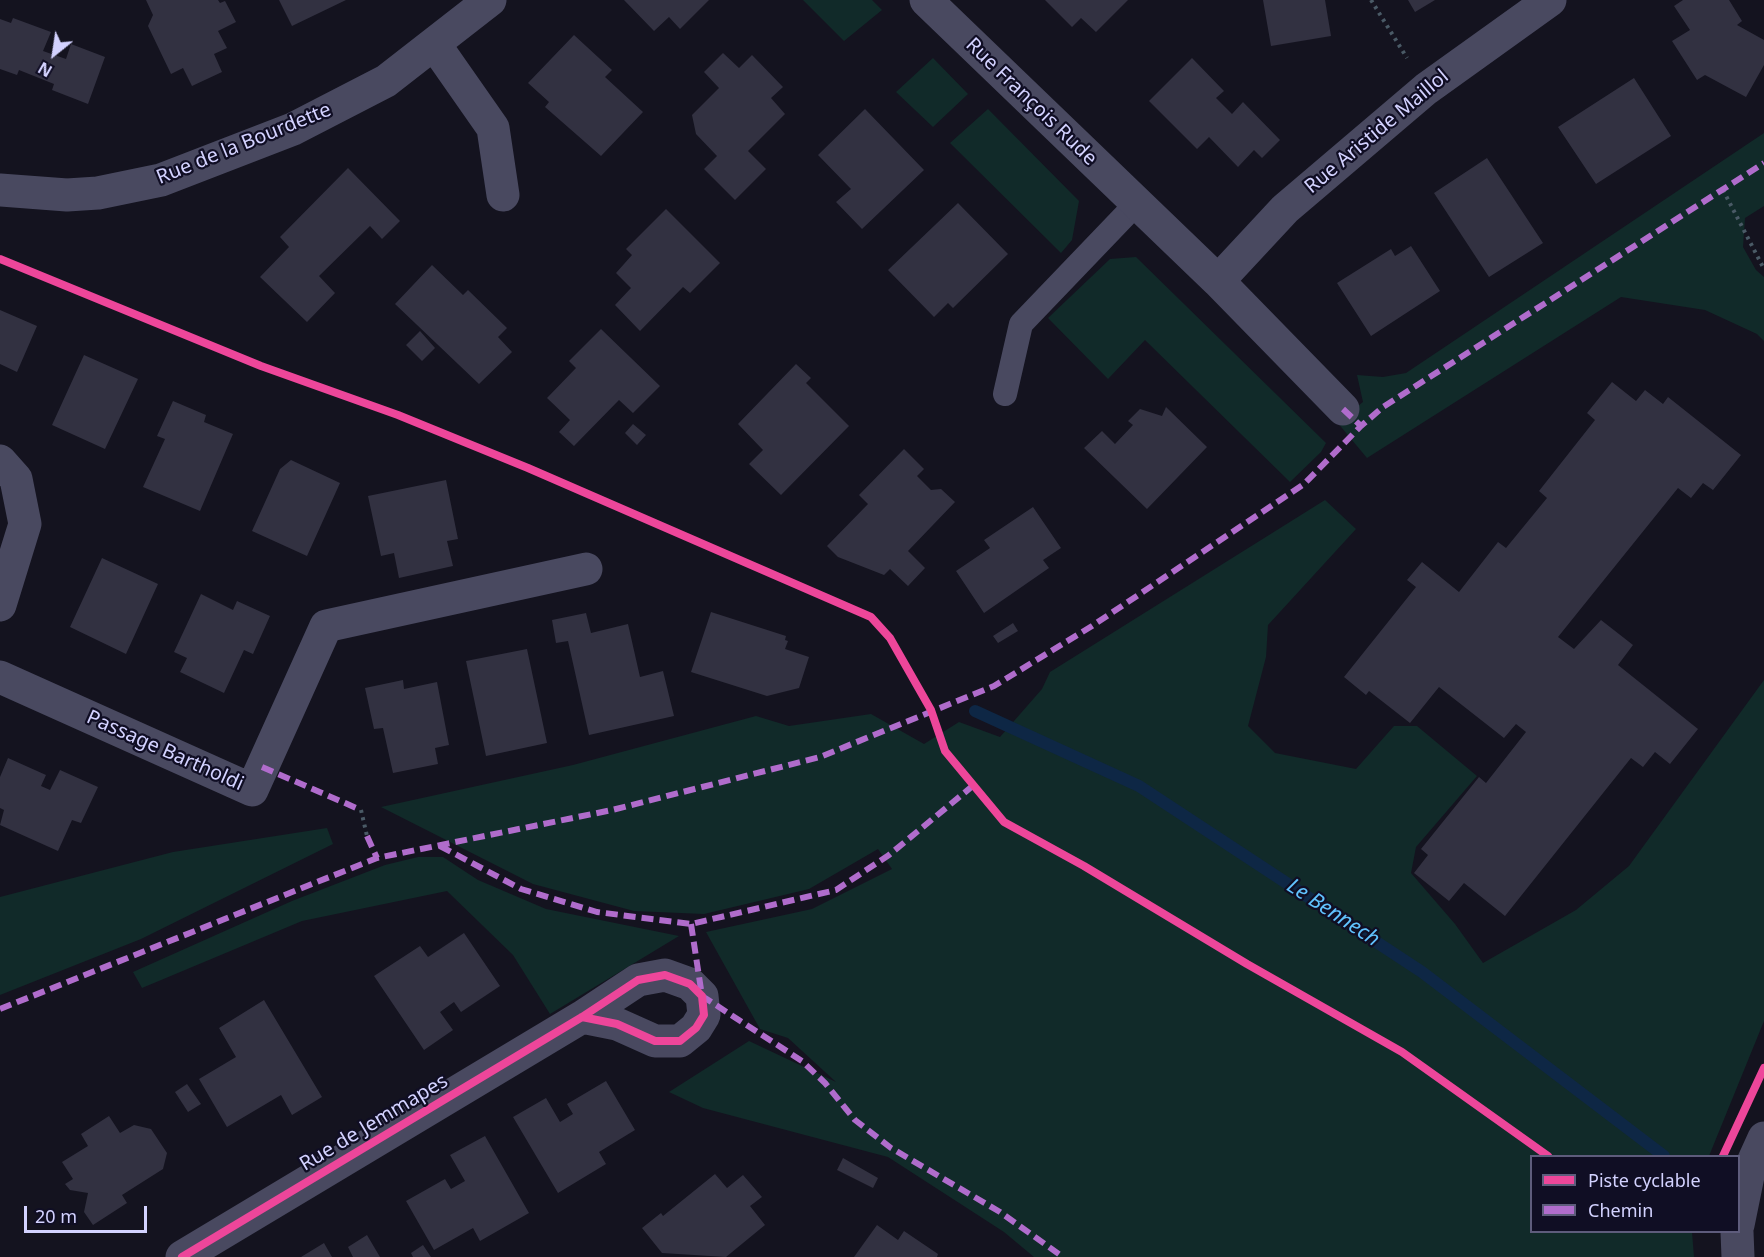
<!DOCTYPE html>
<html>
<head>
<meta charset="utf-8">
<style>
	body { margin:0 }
	#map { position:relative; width:1764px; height:1257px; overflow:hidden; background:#14131f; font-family:"Noto Sans",sans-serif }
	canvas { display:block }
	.legend { position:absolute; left:1530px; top:1155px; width:210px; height:78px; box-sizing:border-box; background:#100e24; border:2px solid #5e5c7c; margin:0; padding:8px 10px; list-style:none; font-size:18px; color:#d3d2ff }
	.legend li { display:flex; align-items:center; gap:12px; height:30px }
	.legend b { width:30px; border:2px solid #5e5c7c }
	.north { position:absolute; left:24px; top:24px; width:60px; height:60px; -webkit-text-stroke:4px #100e24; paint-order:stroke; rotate:210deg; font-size:16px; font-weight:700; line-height:24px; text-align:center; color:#d3d2ff }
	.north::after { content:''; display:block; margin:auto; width:21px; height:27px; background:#d3d2ff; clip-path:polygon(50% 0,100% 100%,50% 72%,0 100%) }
	.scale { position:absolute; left:24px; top:1206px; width:123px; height:27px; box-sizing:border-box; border:3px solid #d3d2ff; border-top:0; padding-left:8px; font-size:18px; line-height:21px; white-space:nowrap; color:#d3d2ff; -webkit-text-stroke:4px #100e24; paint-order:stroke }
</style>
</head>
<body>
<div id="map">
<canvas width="1764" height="1257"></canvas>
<ul class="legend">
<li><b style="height:8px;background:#ed469a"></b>Piste cyclable</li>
<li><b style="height:8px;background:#b06ccc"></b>Chemin</li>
</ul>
<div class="north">N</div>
<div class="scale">20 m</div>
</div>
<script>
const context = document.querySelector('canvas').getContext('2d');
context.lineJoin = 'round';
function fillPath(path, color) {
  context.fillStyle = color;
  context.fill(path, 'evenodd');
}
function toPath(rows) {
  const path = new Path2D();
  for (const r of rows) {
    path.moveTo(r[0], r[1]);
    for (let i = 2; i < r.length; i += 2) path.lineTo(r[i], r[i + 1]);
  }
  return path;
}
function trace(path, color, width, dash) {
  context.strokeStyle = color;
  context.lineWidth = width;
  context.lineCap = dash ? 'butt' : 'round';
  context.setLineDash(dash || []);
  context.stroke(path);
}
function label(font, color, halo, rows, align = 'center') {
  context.font = font + ' "Noto Sans",sans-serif';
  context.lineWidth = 4.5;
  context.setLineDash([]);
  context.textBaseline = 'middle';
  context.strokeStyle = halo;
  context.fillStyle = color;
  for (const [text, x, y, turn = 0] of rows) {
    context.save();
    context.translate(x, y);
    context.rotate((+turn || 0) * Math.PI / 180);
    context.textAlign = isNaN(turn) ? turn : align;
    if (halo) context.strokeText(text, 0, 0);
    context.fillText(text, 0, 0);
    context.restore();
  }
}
fillPath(toPath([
	[803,0,872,0,882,10,844,41],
	[933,58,968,94,933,127,896,92],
	[988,109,1079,201,1072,240,1061,253,950,143],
	[1764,133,1764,206,1745,218,1743,247,1756,270,1764,277,1764,341,1757,334,1705,310,1621,297,1367,458,1337,422,1363,402,1357,375,1383,377,1406,373],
	[1136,257,1326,443,1321,452,1290,482,1145,340,1108,379,1048,318,1110,259],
	[1325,500,1356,529,1268,625,1266,657,1248,726,1275,753,1356,769,1394,726,1417,726,1477,776,1416,847,1411,873,1455,924,1483,963,1576,910,1629,866,1764,680,1764,1021,1709,1156,1532,1156,1532,1232,1692,1232,1694,1257,1034,1257,1004,1232,888,1157,703,1108,669,1092,749,1041,836,1082,788,1038,760,1029,706,932,812,909,892,869,878,849,809,889,704,914,634,911,533,884,381,807,573,765,756,716,789,726,871,714,924,744,959,722,1000,737,1042,689,1050,672],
	[327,828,333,844,141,939,0,995,0,897,173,852],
	[418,857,443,857,478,880,546,909,679,936,550,1014,513,955,447,891,302,921,142,988,133,972,292,901,385,865]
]), '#112a29');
trace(toPath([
	[975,711,1139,786,1422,972,1664,1156]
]), '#0e2745', 12);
fillPath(toPath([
	[146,0,218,0,220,3,225,1,236,22,218,31,227,48,214,54,222,72,192,86,183,68,171,74,148,26,153,15],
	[279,0,346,0,292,26],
	[624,0,709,0,680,29,669,17,654,31],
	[1045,0,1128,0,1096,32,1081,18,1072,27],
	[1263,0,1325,0,1331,36,1271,46],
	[1408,0,1435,0,1415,12],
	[1683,0,1729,0,1742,21,1737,25,1764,40,1764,65,1746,97,1705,75,1697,80,1672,41,1690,30,1674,6],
	[13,18,51,32,43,51,66,59,71,44,105,57,88,104,52,90,54,84,19,70,17,75,0,69,0,19,11,23],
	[574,35,612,70,605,77,643,112,601,156,545,107,549,102,528,83],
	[723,53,739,68,752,55,783,87,771,98,785,114,748,151,766,169,735,200,704,169,717,156,696,134,692,115,719,88,704,72],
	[1192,58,1224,91,1216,98,1232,114,1243,102,1280,140,1262,158,1254,150,1238,167,1209,137,1197,149,1149,101],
	[1634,78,1671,136,1596,184,1558,127],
	[865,109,924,170,862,229,836,202,851,189,818,155],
	[1487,158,1543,243,1489,277,1434,193],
	[348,168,400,221,382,239,370,226,319,276,335,293,307,322,260,277,289,247,280,237],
	[958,203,1008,254,953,308,948,303,934,317,888,270],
	[666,209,720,263,690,293,683,287,640,331,615,305,631,288,616,273,632,255,626,249],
	[1411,246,1440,291,1371,336,1337,283,1391,249,1395,256],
	[432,265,463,295,468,290,507,328,498,337,512,352,479,384,395,304],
	[0,310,37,326,17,372,0,364],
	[601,329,660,386,633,413,619,400,574,446,559,432,570,420,547,398,576,368,569,361],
	[420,331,435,348,422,361,406,345],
	[84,355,138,379,105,449,52,425],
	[796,364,811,378,806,383,849,426,781,495,749,464,763,450,738,424],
	[1612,382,1636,401,1645,390,1663,404,1668,397,1741,455,1713,490,1703,483,1691,498,1678,488,1558,637,1574,649,1601,620,1633,645,1618,665,1698,729,1670,764,1655,752,1643,767,1631,758,1505,916,1464,883,1449,901,1414,873,1428,855,1421,849,1479,777,1486,783,1526,732,1516,724,1504,738,1439,687,1410,723,1369,691,1366,695,1344,677,1416,587,1407,580,1422,562,1459,592,1498,542,1506,548,1547,498,1539,491,1595,420,1587,413],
	[173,401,206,415,204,422,233,434,200,511,143,487,165,439,157,436],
	[1166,407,1207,447,1147,509,1084,448,1102,431,1115,444,1133,425,1128,421,1140,409,1162,416],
	[633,424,646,435,637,445,625,433],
	[904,449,924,469,917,476,931,490,941,489,955,502,908,551,925,568,908,586,890,569,884,575,838,557,827,546,868,504,859,495],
	[291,460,340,483,307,556,252,531,280,469],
	[446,480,458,539,447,541,453,566,399,578,394,553,381,556,368,496],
	[1033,507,1061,548,1043,560,1049,568,984,613,956,571,990,548,984,540],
	[102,558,158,584,126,654,70,627],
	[201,594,233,610,237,601,270,616,253,654,244,650,224,693,180,672,187,658,174,652],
	[711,612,786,636,785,640,788,641,785,649,809,657,799,688,767,696,691,672],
	[586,613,591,633,628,624,640,677,663,671,674,716,589,735,568,641,556,643,552,620],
	[1013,623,1018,631,998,643,993,636],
	[527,649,547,743,486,756,466,661],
	[403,680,404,689,437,682,449,745,435,748,438,764,393,773,383,728,374,729,365,688],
	[8,758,46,775,41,786,50,790,60,770,98,787,81,823,72,820,58,851,0,825,4,810,0,808,0,777],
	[464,933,500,986,461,1012,454,1002,440,1012,453,1030,424,1050,374,976,420,946,428,957],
	[264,1000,322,1097,292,1115,281,1095,227,1127,199,1079,236,1057,219,1028],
	[606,1081,635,1130,599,1152,606,1164,558,1193,513,1117,546,1098,560,1122,573,1114,567,1104],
	[187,1084,201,1104,188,1112,175,1092],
	[109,1116,120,1133,134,1125,151,1129,167,1153,163,1169,122,1195,127,1203,93,1225,84,1212,88,1193,70,1190,65,1184,73,1179,62,1162,88,1146,81,1134],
	[485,1136,529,1213,480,1241,473,1228,434,1250,406,1201,445,1179,451,1189,465,1181,450,1155],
	[843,1158,878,1178,873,1188,837,1170],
	[715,1174,727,1188,743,1175,762,1197,750,1206,765,1225,726,1257,662,1253,642,1228,661,1213,663,1216],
	[877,1225,898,1240,904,1231,938,1254,937,1257,854,1257],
	[367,1235,380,1257,353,1257,348,1247],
	[324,1243,332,1257,301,1257],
	[423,1245,431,1257,413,1257,411,1253]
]), '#323141');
trace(toPath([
	[1371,0,1407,58],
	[1723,190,1764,269],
	[361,810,367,836]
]), '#4a5a66', 4, [3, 4.5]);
trace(toPath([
	[1005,394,1021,324,1136,204]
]), '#494960', 24);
trace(toPath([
	[926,0,1218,281,1343,409],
	[435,45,493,128,503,195],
	[0,190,67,195,98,193,161,180,293,129,386,81,490,0],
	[1218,281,1285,209,1426,89,1550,0],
	[0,461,16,479,25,524,0,605],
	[0,677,252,790,326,626,586,569],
	[1738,1225,1749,1171,1764,1138],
	[1737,1232,1738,1257],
	[182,1257,582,1017,638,980,665,975,690,984,702,996,704,1015,696,1028,680,1041,655,1041,617,1024,582,1017]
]), '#494960', 33);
trace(toPath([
	[1343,409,1361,426],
	[262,767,361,810],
	[367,836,377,858],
	[440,846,521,889,597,912,691,924,836,890,889,855,975,784],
	[691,924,702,996,802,1061,825,1083,855,1120,891,1148,1000,1212,1063,1257],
	[0,1009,377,858,612,810,820,757,994,686,1092,626,1304,484,1361,426,1383,407,1764,163]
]), '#b06ccc', 6, [12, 6]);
trace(toPath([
	[0,259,261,366,398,415,528,468,871,617,890,638,931,710,945,751,1004,822,1084,866,1247,964,1402,1052,1548,1156],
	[1723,1156,1764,1068],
	[182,1257,582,1017,638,980,665,975,690,984,702,996,704,1015,696,1028,680,1041,655,1041,617,1024,582,1017]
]), '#ed469a', 8);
label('20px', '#d3d2ff', '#100e24', [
	["Rue François Rude",1031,102,44],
	["Rue Aristide Maillol",1377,132,-40],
	["Rue de la Bourdette",244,144,-22],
	["Passage Bartholdi",165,751,24],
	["Rue de Jemmapes",374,1123,-31]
]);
label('italic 21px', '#60c2fe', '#100e24', [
	["Le Bennech",1333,913,33]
]);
</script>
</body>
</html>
